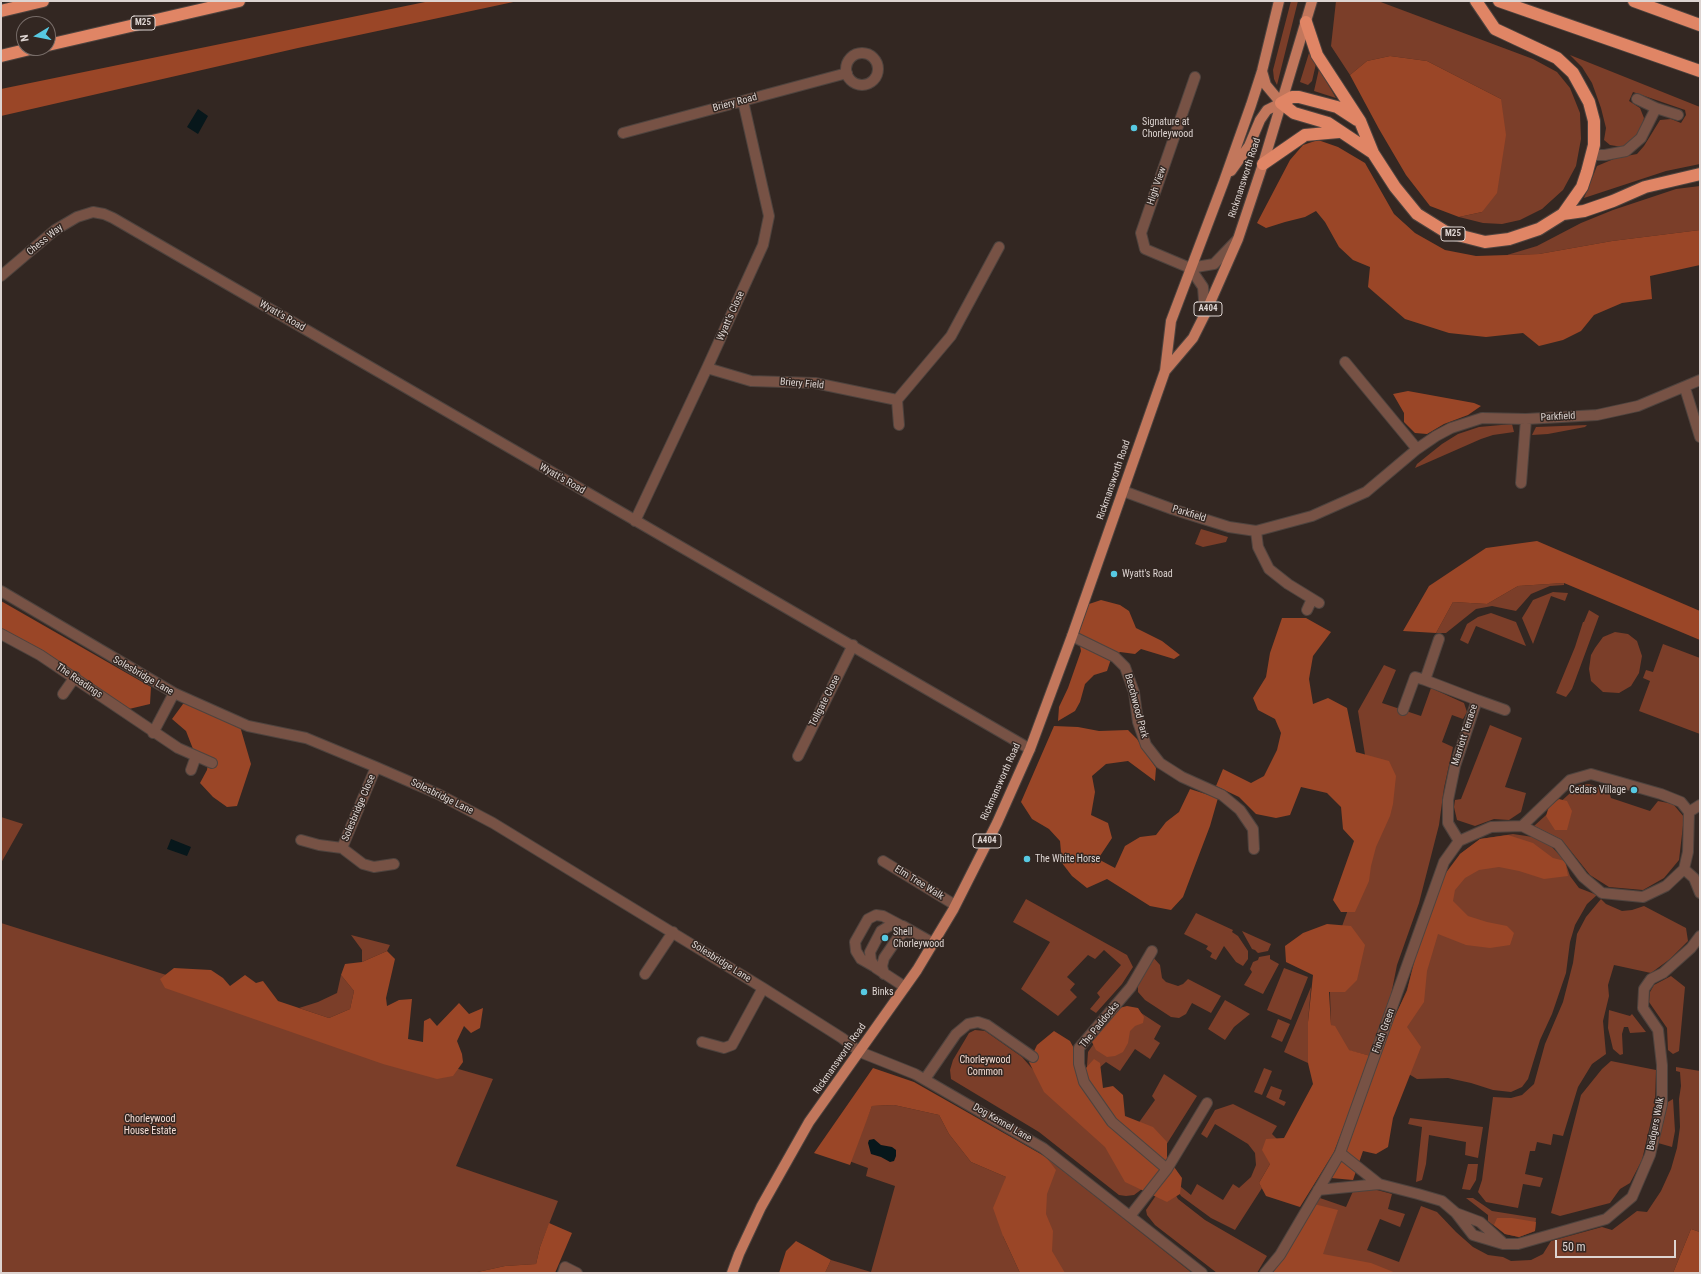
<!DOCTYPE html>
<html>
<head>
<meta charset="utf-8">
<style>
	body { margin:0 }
	#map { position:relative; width:1701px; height:1274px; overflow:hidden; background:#332722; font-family:"Roboto Condensed",sans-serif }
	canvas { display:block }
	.frame { position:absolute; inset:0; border:2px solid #ddd4d1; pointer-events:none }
	.north { position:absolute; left:16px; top:16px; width:40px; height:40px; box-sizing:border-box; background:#332722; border:1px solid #776c68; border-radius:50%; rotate:260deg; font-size:11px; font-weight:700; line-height:16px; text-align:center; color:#ddd4d1 }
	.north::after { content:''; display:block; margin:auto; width:14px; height:18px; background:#57c9e2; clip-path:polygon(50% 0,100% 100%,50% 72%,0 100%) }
	.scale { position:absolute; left:1555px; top:1240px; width:121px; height:18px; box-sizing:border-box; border:2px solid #ddd4d1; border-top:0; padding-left:5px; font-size:12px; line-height:14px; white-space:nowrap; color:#ddd4d1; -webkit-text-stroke:3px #332722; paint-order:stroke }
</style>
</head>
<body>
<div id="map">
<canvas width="1701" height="1274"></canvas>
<div class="frame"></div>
<div class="north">N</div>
<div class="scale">50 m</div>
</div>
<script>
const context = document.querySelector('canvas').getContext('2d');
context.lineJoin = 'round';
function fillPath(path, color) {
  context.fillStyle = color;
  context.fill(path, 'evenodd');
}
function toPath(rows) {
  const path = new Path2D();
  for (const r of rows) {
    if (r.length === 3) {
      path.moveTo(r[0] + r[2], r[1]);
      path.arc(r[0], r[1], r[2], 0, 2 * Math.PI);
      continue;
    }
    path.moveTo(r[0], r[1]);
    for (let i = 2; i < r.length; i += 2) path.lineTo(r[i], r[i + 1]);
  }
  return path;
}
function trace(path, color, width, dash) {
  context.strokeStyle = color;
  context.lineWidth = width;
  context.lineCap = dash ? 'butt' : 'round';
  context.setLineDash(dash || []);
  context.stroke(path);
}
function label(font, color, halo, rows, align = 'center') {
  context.font = font + ' "Roboto Condensed",sans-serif';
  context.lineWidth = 3;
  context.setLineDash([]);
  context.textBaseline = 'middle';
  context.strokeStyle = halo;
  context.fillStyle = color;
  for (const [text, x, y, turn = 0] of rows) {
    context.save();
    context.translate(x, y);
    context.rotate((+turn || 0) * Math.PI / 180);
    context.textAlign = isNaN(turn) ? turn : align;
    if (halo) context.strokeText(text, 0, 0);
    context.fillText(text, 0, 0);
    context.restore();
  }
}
fillPath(toPath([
	[1291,1,1298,1,1277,85,1274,79,1273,70],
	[1336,1,1378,1,1533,59,1557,72,1570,88,1580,113,1581,139,1576,166,1563,190,1542,209,1520,220,1502,224,1483,223,1459,217,1482,212,1501,99,1427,61,1390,56,1367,61,1350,75,1331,46],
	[1309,53,1316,64,1312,81,1308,85,1300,82],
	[1570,55,1700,107,1700,164,1666,171,1584,198,1597,166,1616,158,1637,154,1644,146,1660,120,1671,119,1681,123,1686,115,1685,110,1633,92,1629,101,1640,108,1644,118,1641,131,1634,141,1622,147,1610,145,1604,140,1606,128,1601,108,1592,83,1582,67],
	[1319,69,1336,98,1314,91],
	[1700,186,1700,230,1612,241,1539,254,1507,255,1537,246,1581,223,1613,210,1676,189],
	[1512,424,1514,432,1493,435,1481,439,1415,468,1417,464,1442,444,1458,434,1479,427],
	[1587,425,1585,427,1548,434,1532,435,1536,427],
	[1201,529,1228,537,1226,542,1203,547,1195,544],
	[1564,583,1564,585,1550,586,1531,594,1516,611,1492,606,1476,609,1446,633,1436,633,1453,602,1487,604,1518,586],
	[1553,592,1568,593,1565,601,1551,596,1533,644,1522,618,1533,600],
	[1589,610,1599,616,1572,689,1566,697,1556,693,1575,647,1583,622,1584,622],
	[1491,613,1516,622,1526,646,1476,626,1468,644,1460,640,1467,624,1478,617],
	[1615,632,1628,634,1637,641,1642,656,1639,673,1631,686,1619,693,1603,692,1591,681,1589,669,1591,655,1595,648,1603,637],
	[1663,644,1700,658,1700,734,1639,711,1650,681,1643,678,1646,670,1653,672],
	[1384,665,1396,670,1382,703,1421,716,1431,688,1464,703,1467,712,1463,719,1452,715,1442,742,1453,747,1444,788,1439,825,1419,903,1397,965,1389,1005,1371,1056,1347,1050,1331,1025,1329,962,1377,830,1358,711],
	[1490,725,1522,738,1505,787,1526,793,1521,812,1509,820,1494,819,1475,826,1457,820,1454,807,1455,800,1461,799],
	[1589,784,1609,791,1611,798,1650,811,1658,801,1673,804,1684,817,1679,860,1664,878,1643,890,1609,887,1590,875,1562,840,1534,826,1579,785],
	[1,817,23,824,1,863],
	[1513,834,1533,837,1551,846,1565,861,1570,876,1579,888,1597,895,1587,904,1575,925,1570,942,1566,973,1552,1014,1540,1040,1528,1079,1522,1087,1511,1092,1493,1090,1471,1083,1448,1078,1417,1079,1407,1073,1390,1028,1407,990,1417,951,1460,854,1480,839],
	[1026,899,1127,955,1133,967,1122,984,1096,1013,1090,1009,1100,997,1097,993,1121,965,1104,950,1095,959,1088,955,1067,977,1075,984,1070,990,1077,997,1058,1016,1021,989,1050,942,1013,922],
	[1601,899,1606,904,1622,911,1632,910,1644,906,1686,928,1688,941,1670,959,1651,973,1614,965,1608,985,1609,996,1603,1021,1606,1054,1592,1064,1578,1087,1563,1136,1553,1134,1551,1145,1537,1142,1535,1151,1530,1151,1525,1174,1543,1178,1540,1187,1523,1184,1518,1208,1486,1202,1478,1192,1482,1180,1493,1097,1511,1098,1522,1095,1534,1084,1545,1044,1563,1002,1573,963,1577,934,1586,917],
	[1196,913,1233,930,1232,932,1238,936,1248,951,1248,959,1243,966,1236,962,1224,946,1216,960,1210,957,1212,953,1206,949,1208,946,1184,934],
	[1,923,284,1012,417,1057,493,1079,456,1166,558,1201,540,1247,536,1264,505,1266,473,1273,1,1273],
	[1242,931,1271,944,1268,951,1258,953,1255,950,1252,949],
	[351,935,390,945,387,951,362,962,362,950],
	[1270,955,1270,959,1279,964,1263,994,1244,985,1252,972,1250,969,1253,962,1258,960,1259,957],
	[1152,956,1160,965,1162,978,1166,982,1178,986,1183,984,1188,979,1221,996,1211,1013,1192,1003,1186,1014,1179,1018,1171,1017,1145,1000,1138,992,1138,982],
	[1284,968,1308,977,1291,1020,1267,1010],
	[341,975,354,991,350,1009,329,1018,299,1008,318,1002,337,993],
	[1671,976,1685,987,1679,1051,1673,1054,1668,1050,1667,1028,1649,1002,1650,992,1654,985],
	[1311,987,1308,1022,1308,1063,1284,1052],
	[1225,1000,1250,1014,1234,1027,1225,1040,1208,1029],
	[1135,1009,1161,1026,1154,1039,1160,1043,1150,1059,1135,1049,1120,1071,1106,1062,1091,1075,1087,1066,1088,1052,1116,1012],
	[1609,1010,1630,1016,1632,1014,1646,1032,1630,1033,1628,1027,1624,1027,1622,1034,1623,1054,1620,1055,1613,1049,1608,1028],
	[1278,1019,1290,1024,1282,1042,1271,1037],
	[975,1030,985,1031,1022,1057,1036,1073,1150,1183,1134,1195,1126,1196,1119,1195,1039,1132,951,1079,950,1070,953,1060,969,1033],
	[1611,1061,1656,1070,1655,1104,1642,1160,1630,1183,1620,1189,1610,1203,1560,1216,1551,1213,1581,1095,1602,1069],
	[1676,1067,1700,1071,1700,1232,1691,1229,1673,1273,1320,1273,1290,1263,1317,1197,1346,1207,1354,1189,1377,1190,1392,1194,1388,1209,1405,1214,1400,1227,1380,1219,1367,1250,1399,1262,1421,1206,1437,1212,1456,1232,1473,1247,1488,1255,1503,1257,1511,1261,1531,1260,1543,1254,1551,1241,1602,1227,1612,1230,1637,1211,1647,1212,1661,1191,1671,1169,1677,1148,1680,1127,1679,1099,1681,1086,1680,1072,1676,1071],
	[1264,1068,1272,1071,1262,1095,1254,1092],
	[1164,1074,1197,1096,1163,1150,1135,1128,1155,1100,1152,1096],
	[1271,1086,1282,1090,1279,1099,1286,1102,1284,1106,1266,1097],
	[1673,1099,1675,1131,1672,1147,1658,1143,1668,1102],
	[1233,1104,1277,1126,1272,1134,1277,1139,1266,1139,1270,1164,1259,1183,1262,1188,1235,1230,1211,1218,1181,1196,1170,1178,1191,1195,1197,1184,1223,1200,1233,1184,1239,1188,1251,1177,1256,1165,1255,1153,1248,1144,1215,1124,1207,1138,1201,1134,1215,1110],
	[894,1105,939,1115,949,1134,971,1162,1006,1177,1003,1236,1020,1273,825,1273,831,1260,871,1272,895,1186,866,1176,868,1168,849,1161,872,1106],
	[1410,1118,1483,1127,1478,1158,1465,1155,1466,1142,1429,1135,1426,1164,1422,1180,1416,1182,1422,1127,1408,1124],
	[1046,1157,1192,1273,1055,1273,1031,1182],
	[1468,1164,1478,1164,1476,1180,1470,1190,1462,1189],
	[1168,1178,1171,1187,1178,1199,1205,1220,1267,1256,1257,1273,1217,1273,1155,1225,1147,1215,1146,1210],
	[1466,1198,1473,1198,1492,1211,1536,1218,1535,1231,1519,1237,1505,1234,1488,1221,1488,1215]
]), '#7b3e29');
fillPath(toPath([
	[430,1,518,1,298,48,1,116,1,89],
	[1390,56,1427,61,1501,99,1506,135,1497,193,1482,212,1459,217,1430,206,1406,175,1379,129,1350,75,1367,61],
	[1318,140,1338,147,1365,163,1394,214,1415,233,1445,250,1476,256,1539,254,1612,241,1700,230,1700,265,1650,276,1652,299,1622,303,1594,315,1581,331,1563,340,1539,346,1523,333,1486,337,1449,333,1405,319,1368,287,1370,267,1353,260,1339,247,1325,222,1316,211,1305,217,1285,222,1266,228,1257,223,1290,160,1303,145],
	[1408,391,1474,403,1481,406,1468,415,1444,424,1427,434,1415,433,1404,422,1404,413,1393,394],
	[1537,541,1700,611,1700,640,1564,583,1518,586,1487,604,1453,602,1436,633,1403,631,1429,586,1486,548],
	[1101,600,1120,605,1129,611,1136,628,1162,641,1180,655,1174,659,1141,649,1135,654,1120,652,1111,659,1107,671,1094,675,1085,684,1080,702,1075,711,1058,721,1059,707,1068,688,1081,651,1078,635,1089,604],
	[1,601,151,687,150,704,129,709,43,652,1,630],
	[1282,618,1306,618,1331,632,1313,656,1309,679,1313,704,1328,698,1347,708,1356,752,1389,761,1396,776,1393,804,1390,816,1376,847,1371,866,1369,881,1355,912,1341,912,1333,900,1354,841,1343,829,1341,807,1327,793,1301,787,1290,815,1276,818,1256,814,1239,797,1216,786,1223,769,1251,783,1264,776,1277,750,1281,733,1275,719,1258,710,1253,698,1266,677,1270,653],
	[183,704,210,704,237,716,251,764,237,806,227,807,213,797,200,783,207,770,209,757,193,749,186,731,172,719],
	[1054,726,1078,727,1099,731,1128,730,1137,739,1156,768,1155,781,1128,761,1106,764,1092,776,1095,792,1091,815,1108,823,1112,838,1098,859,1115,868,1125,846,1140,837,1156,835,1166,822,1179,812,1190,789,1218,798,1210,826,1183,897,1171,910,1150,906,1107,879,1087,888,1072,876,1062,863,1060,841,1049,829,1032,819,1021,802],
	[1559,799,1567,801,1572,811,1567,830,1555,830,1546,816,1549,806],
	[1508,835,1533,843,1553,858,1565,861,1568,876,1544,879,1519,871,1499,867,1479,870,1465,878,1455,890,1453,901,1468,916,1487,922,1507,926,1514,933,1510,945,1490,948,1466,945,1438,934,1427,971,1424,1002,1407,1027,1421,1047,1393,1118,1388,1147,1376,1154,1363,1151,1353,1180,1331,1178,1345,1154,1386,1035,1407,991,1417,951,1445,874,1460,854,1480,839],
	[1327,924,1351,926,1365,945,1357,980,1345,992,1329,992,1331,1025,1335,1026,1349,1050,1371,1056,1334,1152,1300,1207,1266,1196,1259,1183,1270,1164,1262,1150,1266,1139,1284,1138,1313,1084,1308,1063,1308,1022,1313,975,1286,962,1285,946,1303,933],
	[387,951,395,959,386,998,387,1006,399,1000,412,999,408,1039,423,1042,424,1021,430,1018,437,1026,459,1003,469,1014,483,1008,480,1028,471,1033,464,1026,457,1041,462,1054,463,1062,453,1076,437,1079,383,1064,165,988,160,979,174,968,211,970,223,978,230,986,245,975,256,983,263,981,278,1001,329,1018,350,1009,354,991,341,975,345,964,362,962],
	[1127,1006,1138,1008,1144,1017,1143,1023,1135,1026,1130,1031,1128,1043,1123,1052,1115,1056,1107,1057,1096,1050,1091,1040,1115,1009],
	[1054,1031,1070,1041,1085,1069,1094,1059,1100,1063,1103,1088,1113,1086,1123,1095,1125,1116,1153,1127,1167,1142,1167,1157,1182,1178,1180,1194,1167,1202,1125,1182,1105,1147,1044,1092,1029,1062,1037,1045],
	[873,1068,914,1082,1046,1157,1056,1170,1047,1194,1046,1214,1053,1231,1052,1251,1065,1273,1020,1273,1003,1236,993,1208,1006,1177,971,1162,949,1134,939,1115,894,1105,872,1106,850,1165,814,1153],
	[1314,1204,1338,1210,1323,1254,1371,1263,1396,1273,1272,1273],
	[1497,1218,1512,1218,1536,1222,1535,1231,1519,1237,1505,1234,1494,1225],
	[549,1223,572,1233,555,1273,473,1273,505,1266,536,1264,540,1247],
	[1691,1229,1700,1232,1700,1273,1673,1273],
	[796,1241,831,1260,825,1273,779,1273,786,1251]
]), '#9a4627');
fillPath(toPath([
	[198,109,208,116,198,134,187,127],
	[171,839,191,847,187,856,167,849],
	[874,1139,881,1145,892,1147,896,1150,896,1156,894,1161,890,1162,881,1157,871,1154,868,1143,869,1140]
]), '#07171b');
const minor = toPath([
	[862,69,16],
	[1637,99,1656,108,1678,115],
	[623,133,847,73],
	[1592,155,1605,155,1626,151,1641,138,1656,108],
	[1190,268,1145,249,1141,233,1195,77],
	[1190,268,1214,264,1237,240],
	[1190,268,1203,287,1205,314],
	[1,276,55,230,77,217,93,212,104,214,113,218,1030,749],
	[1345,362,1417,449],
	[707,368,751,381,815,383,897,400],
	[1685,388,1700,437],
	[899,425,897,400,951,336,999,247],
	[1521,483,1526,419],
	[1123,491,1172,509,1229,527,1256,531,1312,516,1366,492,1417,449,1436,436,1451,428,1482,418,1526,419,1597,415,1638,406,1700,380],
	[635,521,707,368,763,245,769,216,743,101],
	[1256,531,1258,547,1269,569,1288,584,1319,603],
	[1,591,174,693,248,726,306,738,376,767,438,794,493,823,763,988,842,1038,860,1052,915,1074,1043,1148,1202,1273],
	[1307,610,1312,599],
	[1,634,40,655,178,748,212,763],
	[1072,636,1115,657,1125,667,1134,692,1138,722,1146,745,1160,763,1182,777,1222,795,1240,810,1253,829,1254,849],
	[1439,639,1425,680,1477,700,1455,766,1448,800,1448,823,1459,841],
	[63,694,75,677],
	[1477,700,1505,710],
	[1403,710,1415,677,1425,680],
	[153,733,174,693],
	[798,756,853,645],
	[191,770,196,756],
	[1689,812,1700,805],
	[301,840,319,845,342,848,363,864,374,867,394,864],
	[342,848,376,767],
	[883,861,955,905],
	[1684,869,1694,878,1700,893],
	[1152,951,1131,987,1079,1048,1079,1064,1084,1082,1112,1122,1167,1169],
	[875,967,861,959,856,951,855,942,868,919,876,915,883,916,900,925],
	[645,974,673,932],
	[884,974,882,966,884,958,899,936,905,932,914,933],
	[905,987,876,968,871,961,870,952,881,931,891,925,903,926,933,943],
	[702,1042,724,1048,732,1045,763,988],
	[925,1079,956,1034,968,1024,978,1022,987,1025,1033,1057],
	[1340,1153,1379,1184],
	[1318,1190,1379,1184,1418,1194,1442,1201,1456,1213,1473,1235,1503,1244,1518,1244,1606,1219,1632,1197,1650,1155,1662,1104,1662,1065,1658,1030,1643,1008,1644,989,1651,979,1663,973,1691,948,1700,936],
	[1456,1213,1480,1222,1502,1242],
	[1130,1216,1167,1169,1207,1103],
	[563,1273,565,1267,577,1273],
	[1265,1273,1280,1255,1340,1153,1444,862,1459,841,1491,827,1522,826,1558,844,1583,877,1602,893,1643,897,1666,886,1684,869,1688,852,1689,812,1681,802,1661,794,1591,774,1570,780,1522,826]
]);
const major = toPath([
	[1262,71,1266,85,1281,103],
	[1231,171,1249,146,1260,120,1267,110,1281,103],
	[1165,371,1193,338,1205,314,1238,239,1263,164,1312,1],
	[732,1273,739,1254,761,1207,809,1122,917,970,953,910,997,823,1030,749,1072,636,1165,371,1171,321,1224,181,1251,105,1262,71,1279,1]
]);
const highway = toPath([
	[1476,1,1495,29,1557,58,1573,73,1589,102,1594,121,1594,145,1587,172,1582,187,1563,214],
	[1499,1,1700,71],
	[1634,1,1700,25],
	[1,11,43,1],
	[1306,22,1317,55,1360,121,1373,153,1395,187,1417,214,1446,232,1485,242,1509,239,1539,229,1563,214,1584,211,1613,201,1645,187,1700,174],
	[48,45,239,1],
	[1,56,34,48],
	[1357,120,1337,107,1299,97,1292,97,1281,103,1294,113,1328,123,1373,153],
	[1263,164,1305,135,1339,132]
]);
trace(minor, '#4e433e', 12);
trace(major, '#4e433e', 12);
trace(highway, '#4e433e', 14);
trace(minor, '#775245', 10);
trace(major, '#c2775c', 10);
trace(highway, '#e08565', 12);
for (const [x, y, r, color] of [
	[1134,128,4,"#57c9e2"],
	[1114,574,4,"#57c9e2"],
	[1634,790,4,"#57c9e2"],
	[1027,859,4,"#57c9e2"],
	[885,938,4,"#57c9e2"],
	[864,992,4,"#57c9e2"]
]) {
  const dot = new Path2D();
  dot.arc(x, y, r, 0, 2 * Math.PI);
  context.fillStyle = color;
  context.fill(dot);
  trace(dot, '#332722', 1.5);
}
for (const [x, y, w] of [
	[143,23,24],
	[1453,234,24],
	[1208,309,28],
	[987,841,28]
]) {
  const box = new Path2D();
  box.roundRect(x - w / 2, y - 7, w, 14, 3);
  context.fillStyle = '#332722';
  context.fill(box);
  trace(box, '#ddd4d1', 1);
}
label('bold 9px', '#ddd4d1', null, [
	["M25",143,23],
	["M25",1453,234],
	["A404",1208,309],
	["A404",987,841]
]);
label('10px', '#ddd4d1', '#332722', [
	["Briery Road",735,103,-15],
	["Rickmansworth Road",1245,178,-72],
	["High View",1157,186,-71],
	["Chess Way",45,240,-39],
	["Wyatt's Road",282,316,30],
	["Wyatt's Close",731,316,-66],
	["Briery Field",802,384,5],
	["Parkfield",1558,417,-3],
	["Wyatt's Road",562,479,30],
	["Rickmansworth Road",1114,480,-71],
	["Parkfield",1189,514,17],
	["Solesbridge Lane",143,676,30],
	["The Readings",79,681,34],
	["Tollgate Close",825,701,-63],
	["Beechwood Park",1136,706,75],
	["Marriott Terrace",1465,735,-72],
	["Rickmansworth Road",1001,782,-66],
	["Solesbridge Lane",442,797,26],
	["Solesbridge Close",359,808,-67],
	["Elm Tree Walk",919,883,32],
	["Solesbridge Lane",721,962,32],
	["The Paddocks",1100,1025,-51],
	["Finch Green",1384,1031,-70],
	["Rickmansworth Road",840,1059,-55],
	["Dog Kennel Lane",1002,1123,30],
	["Badgers Walk",1656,1124,-79]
]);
label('10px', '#ddd4d1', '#332722', [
	["Signature at",1142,122],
	["Chorleywood",1142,134],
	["Wyatt's Road",1122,574],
	["Cedars Village",1626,790,"right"],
	["The White Horse",1035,859],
	["Shell",893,932],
	["Chorleywood",893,944],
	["Binks",872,992]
], 'left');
label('10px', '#f6ddd4', '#332722', [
	["Chorleywood",985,1060],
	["Common",985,1072],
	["Chorleywood",150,1119],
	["House Estate",150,1131]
]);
</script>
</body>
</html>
